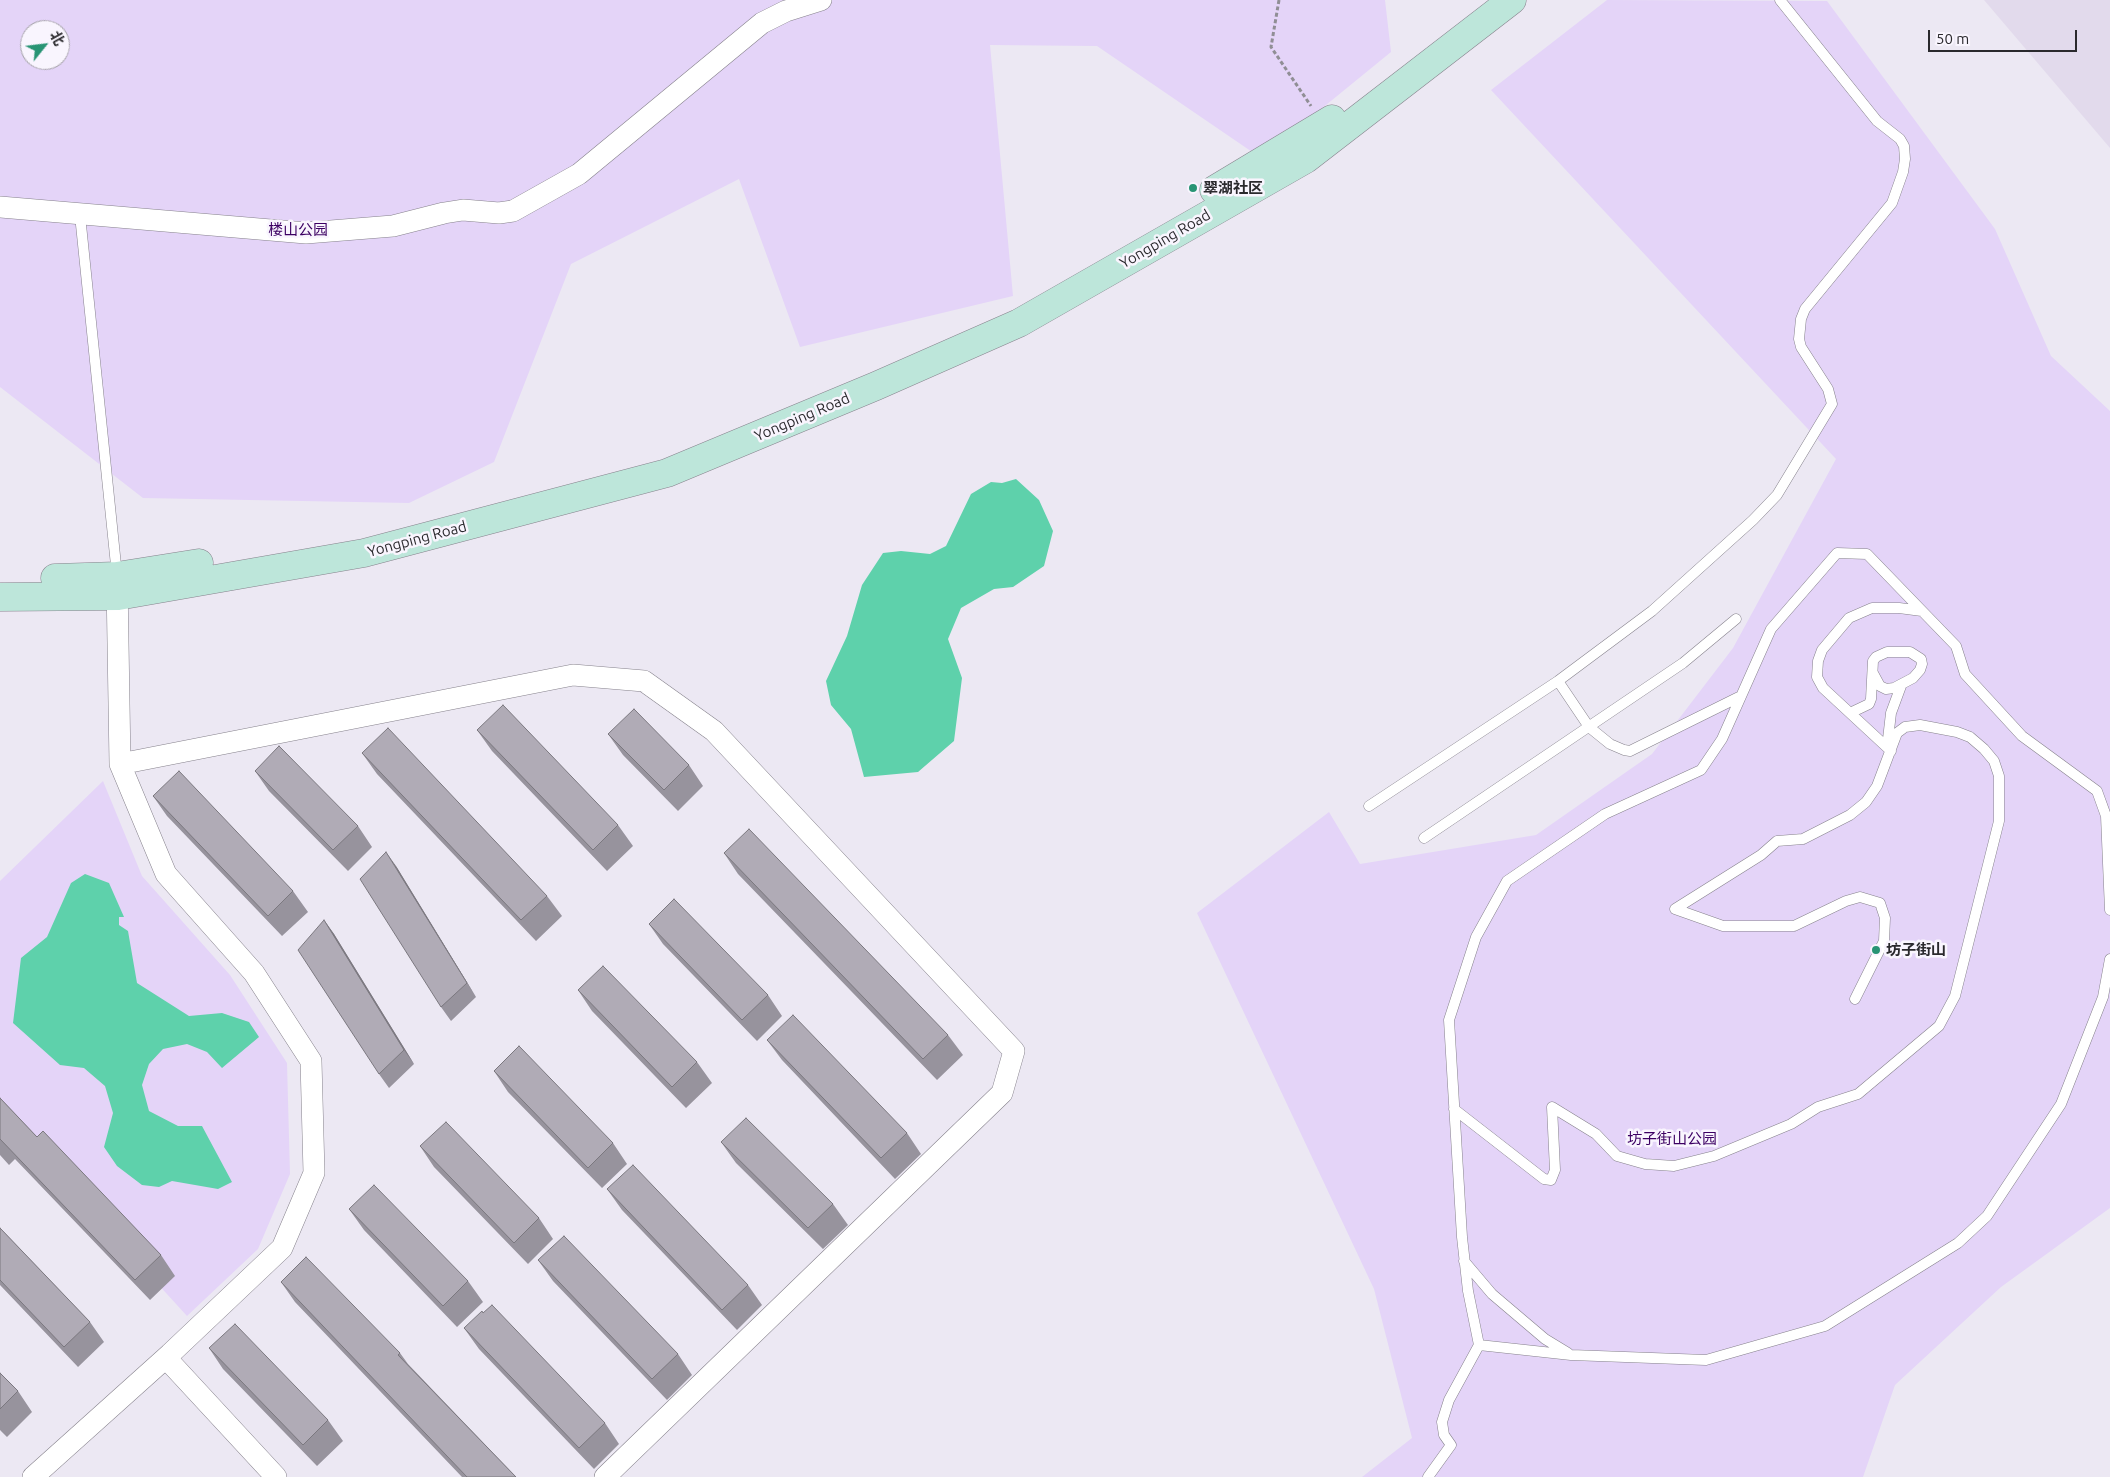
<!DOCTYPE html>
<html>
<head>
<meta charset="utf-8">
<style>
	body { margin:0 }
	#map { position:relative; width:2110px; height:1477px; overflow:hidden; background:#ece8f3; font-family:Ubuntu,"Noto Sans SC",sans-serif }
	canvas { display:block }
	.north { position:absolute; left:20px; top:20px; width:50px; height:50px; box-sizing:border-box; background:#f9f5fe; border:1px solid #a6a3aa; border-radius:50%; rotate:61deg; font-size:14px; font-weight:700; line-height:20px; text-align:center; color:#2a292d }
	.north::after { content:''; display:block; margin:auto; width:18px; height:22px; background:#289474; clip-path:polygon(50% 0,100% 100%,50% 72%,0 100%) }
	.scale { position:absolute; left:1928px; top:30px; width:149px; height:22px; box-sizing:border-box; border:2px solid #2a292d; border-top:0; padding-left:6px; font-size:15px; line-height:18px; white-space:nowrap; color:#2a292d; -webkit-text-stroke:4px #f9f5fe; paint-order:stroke }
</style>
</head>
<body>
<div id="map">
<canvas width="2110" height="1477"></canvas>
<div class="north">北</div>
<div class="scale">50 m</div>
</div>
<script>
const context = document.querySelector('canvas').getContext('2d');
context.lineJoin = 'round';
function fillPath(path, color) {
  context.fillStyle = color;
  context.fill(path, 'evenodd');
}
function toPath(rows) {
  const path = new Path2D();
  for (const r of rows) {
    path.moveTo(r[0], r[1]);
    for (let i = 2; i < r.length; i += 2) path.lineTo(r[i], r[i + 1]);
  }
  return path;
}
function trace(path, color, width, dash) {
  context.strokeStyle = color;
  context.lineWidth = width;
  context.lineCap = dash ? 'butt' : 'round';
  context.setLineDash(dash || []);
  context.stroke(path);
}
function label(font, color, halo, rows, align = 'center') {
  context.font = font + ' Ubuntu,"Noto Sans SC",sans-serif';
  context.lineWidth = 5;
  context.setLineDash([]);
  context.textBaseline = 'middle';
  context.strokeStyle = halo;
  context.fillStyle = color;
  for (const [text, x, y, turn = 0] of rows) {
    context.save();
    context.translate(x, y);
    context.rotate((+turn || 0) * Math.PI / 180);
    context.textAlign = isNaN(turn) ? turn : align;
    if (halo) context.strokeText(text, 0, 0);
    context.fillText(text, 0, 0);
    context.restore();
  }
}
fillPath(toPath([
	[1984,0,2110,0,2110,148]
]), '#e2daec');
fillPath(toPath([
	[0,0,1385,0,1391,52,1261,158,1097,46,990,45,1013,296,800,347,739,179,571,264,494,462,409,503,143,498,0,387],
	[30,30,60,30,60,60,30,60],
	[1607,0,1827,1,1995,229,2051,356,2110,411,2110,1208,2001,1287,1895,1385,1863,1477,1362,1477,1412,1438,1374,1289,1197,913,1329,812,1360,864,1536,835,1652,754,1733,648,1836,459,1491,90],
	[103,781,142,876,230,975,287,1063,290,1174,258,1249,187,1316,0,1111,0,881]
]), '#e4d4f8');
fillPath(toPath([
	[1016,479,1039,500,1053,531,1044,566,1013,587,994,589,961,608,948,639,962,678,954,741,918,772,864,777,851,729,831,705,826,681,847,636,862,585,883,553,901,551,930,554,946,546,971,494,991,482,1002,483],
	[85,874,109,883,124,917,119,917,119,925,128,931,137,983,189,1016,222,1013,249,1022,259,1037,222,1068,207,1052,187,1044,163,1049,149,1064,142,1085,149,1111,178,1126,202,1126,232,1182,218,1189,172,1181,159,1187,142,1185,117,1166,104,1147,113,1113,105,1086,84,1068,60,1065,13,1023,21,958,47,937,71,883]
]), '#5ed1ab');
const lane = toPath([
	[80,215,117,575],
	[1558,681,1589,727,1610,744,1624,750,1630,751,1739,697],
	[1850,713,1869,704,1871,699,1873,661,1876,657,1887,652,1910,652,1921,659,1922,664,1920,670,1913,678,1894,688,1886,689,1880,686,1873,673],
	[1890,750,1888,739,1891,713,1901,686],
	[1891,751,1823,688,1817,677,1818,661,1822,650,1849,618,1872,608,1899,608,1922,611],
	[1369,806,1558,681,1652,611,1753,520,1777,495,1832,404,1828,389,1801,347,1799,339,1801,319,1805,309,1892,203,1903,172,1905,159,1904,146,1900,139,1877,121,1780,0],
	[1424,838,1683,663,1736,619],
	[1454,1109,1544,1179,1551,1180,1555,1170,1552,1107,1596,1134,1617,1156,1645,1164,1674,1166,1714,1156,1791,1124,1818,1107,1858,1094,1939,1026,1955,996,1999,821,1999,776,1994,761,1984,749,1970,737,1957,732,1920,725,1905,727,1897,733,1877,786,1866,802,1850,815,1803,839,1777,841,1761,855,1675,909,1723,926,1794,926,1846,901,1860,897,1880,903,1885,918,1884,941,1855,999],
	[1464,1261,1492,1294,1545,1339,1568,1353],
	[1479,1345,1571,1355,1706,1360,1825,1326,1958,1243,1987,1216,2061,1104,2103,997,2110,959],
	[1428,1477,1451,1445,1444,1435,1442,1422,1449,1400,1479,1345,1468,1291,1462,1237,1449,1020,1476,937,1507,881,1605,814,1701,770,1722,739,1771,629,1837,553,1867,554,1956,646,1965,674,2022,736,2097,791,2106,816,2110,910]
]);
const street = toPath([
	[0,207,306,233,393,226,444,213,463,210,499,213,513,211,579,174,762,23,786,11,821,0],
	[120,764,573,675,644,681,714,731,1014,1051,1002,1093,605,1477],
	[166,1358,276,1477],
	[33,1477,170,1354,282,1248,314,1173,311,1061,254,973,166,874,120,764,117,582]
]);
const secondary = toPath([
	[1214,190,1332,119],
	[55,578,117,576,199,563],
	[0,597,118,596,364,553,667,473,876,386,1019,323,1306,159,1512,0]
]);
trace(lane, '#86828c', 11);
trace(street, '#86828c', 22);
trace(secondary, '#86828c', 29);
trace(toPath([
	[1279,0,1271,47,1311,106]
]), '#908e95', 3, [4, 2.5]);
trace(lane, '#fff', 10);
trace(street, '#fff', 21);
trace(secondary, '#bde6da', 28);
fillPath(toPath([
	[477,730,618,825,633,846,607,871,492,751],
	[608,734,689,765,703,786,678,811,623,755],
	[362,753,547,896,562,916,536,941,377,774],
	[255,771,358,826,372,847,348,871,269,791],
	[153,796,293,891,308,912,282,936,167,816],
	[724,853,948,1035,963,1055,937,1080,738,874],
	[396,866,476,997,451,1021,441,1007],
	[324,920,334,934,414,1064,389,1088,379,1074],
	[649,924,768,995,782,1016,757,1041,663,944],
	[578,990,697,1062,712,1083,686,1108,592,1011],
	[767,1040,907,1133,921,1154,895,1179,782,1060],
	[494,1071,613,1143,627,1164,602,1188,508,1092],
	[0,1098,37,1137,161,1255,175,1276,150,1300,15,1159,9,1165,0,1155],
	[721,1142,833,1204,848,1225,823,1249,736,1163],
	[420,1146,539,1218,553,1239,528,1264,434,1167],
	[607,1189,748,1285,762,1305,737,1330,622,1210],
	[349,1209,468,1281,483,1302,457,1327,364,1230],
	[0,1228,90,1322,104,1342,78,1367,0,1285],
	[538,1260,678,1354,692,1375,667,1400,553,1281],
	[281,1282,400,1353,408,1364,516,1477,462,1477,295,1302],
	[464,1328,605,1423,619,1444,594,1469,479,1349],
	[209,1348,328,1420,343,1441,317,1466,223,1369],
	[0,1373,18,1391,32,1412,7,1437,0,1430]
]), '#97939d');
fillPath(toPath([
	[386,852,396,866,476,997,467,983],
	[324,920,334,934,414,1064,404,1050]
]), '#7b787f');
const building = toPath([
	[503,705,618,825,593,850,477,730,503,705],
	[634,709,689,765,664,790,608,734,634,709],
	[388,728,547,896,521,920,362,753,388,728],
	[279,746,358,826,333,850,255,771,279,746],
	[179,771,293,891,268,916,153,796,179,771],
	[749,829,948,1035,923,1059,724,853,749,829],
	[386,852,467,983,441,1007,360,879,386,852],
	[674,899,768,995,742,1020,649,924,674,899],
	[324,920,404,1050,379,1074,298,950,324,920],
	[603,966,697,1062,672,1087,578,990,603,966],
	[793,1015,907,1133,881,1158,767,1040,793,1015],
	[519,1046,613,1143,588,1168,494,1071,519,1046],
	[0,1098,37,1137,43,1131,161,1255,135,1280,0,1139,0,1098],
	[746,1118,833,1204,808,1228,721,1142,746,1118],
	[446,1122,539,1218,514,1243,420,1146,446,1122],
	[633,1165,748,1285,722,1310,607,1189,633,1165],
	[374,1185,468,1281,443,1306,349,1209,374,1185],
	[0,1228,90,1322,64,1347,0,1280,0,1228],
	[564,1236,678,1354,652,1379,538,1260,564,1236],
	[306,1257,400,1353,398,1355,516,1477,467,1477,281,1282,306,1257],
	[492,1305,605,1423,579,1448,464,1328,482,1311,483,1313,492,1305],
	[235,1324,328,1420,303,1445,209,1348,235,1324],
	[0,1373,18,1391,0,1409,0,1373]
]);
fillPath(building, '#b0abb6');
trace(building, '#7b787f', 1);
for (const [x, y, r, color] of [
	[1193,188,5,"#289474"],
	[1876,950,5,"#289474"]
]) {
  const dot = new Path2D();
  dot.arc(x, y, r, 0, 2 * Math.PI);
  context.fillStyle = color;
  context.fill(dot);
  trace(dot, '#f9f5fe', 2);
}
label('bold 15px', '#2a292d', '#f9f5fe', [
	["翠湖社区",1203,188],
	["坊子街山",1886,950]
], 'left');
label('15px', '#3c0063', '#f9f5fe', [
	["楼山公园",298,230],
	["坊子街山公园",1672,1139]
]);
label('15px', '#2a292d', '#f9f5fe', [
	["Yongping Road",1165,239,-30],
	["Yongping Road",802,417,-23],
	["Yongping Road",417,539,-15]
]);
</script>
</body>
</html>
